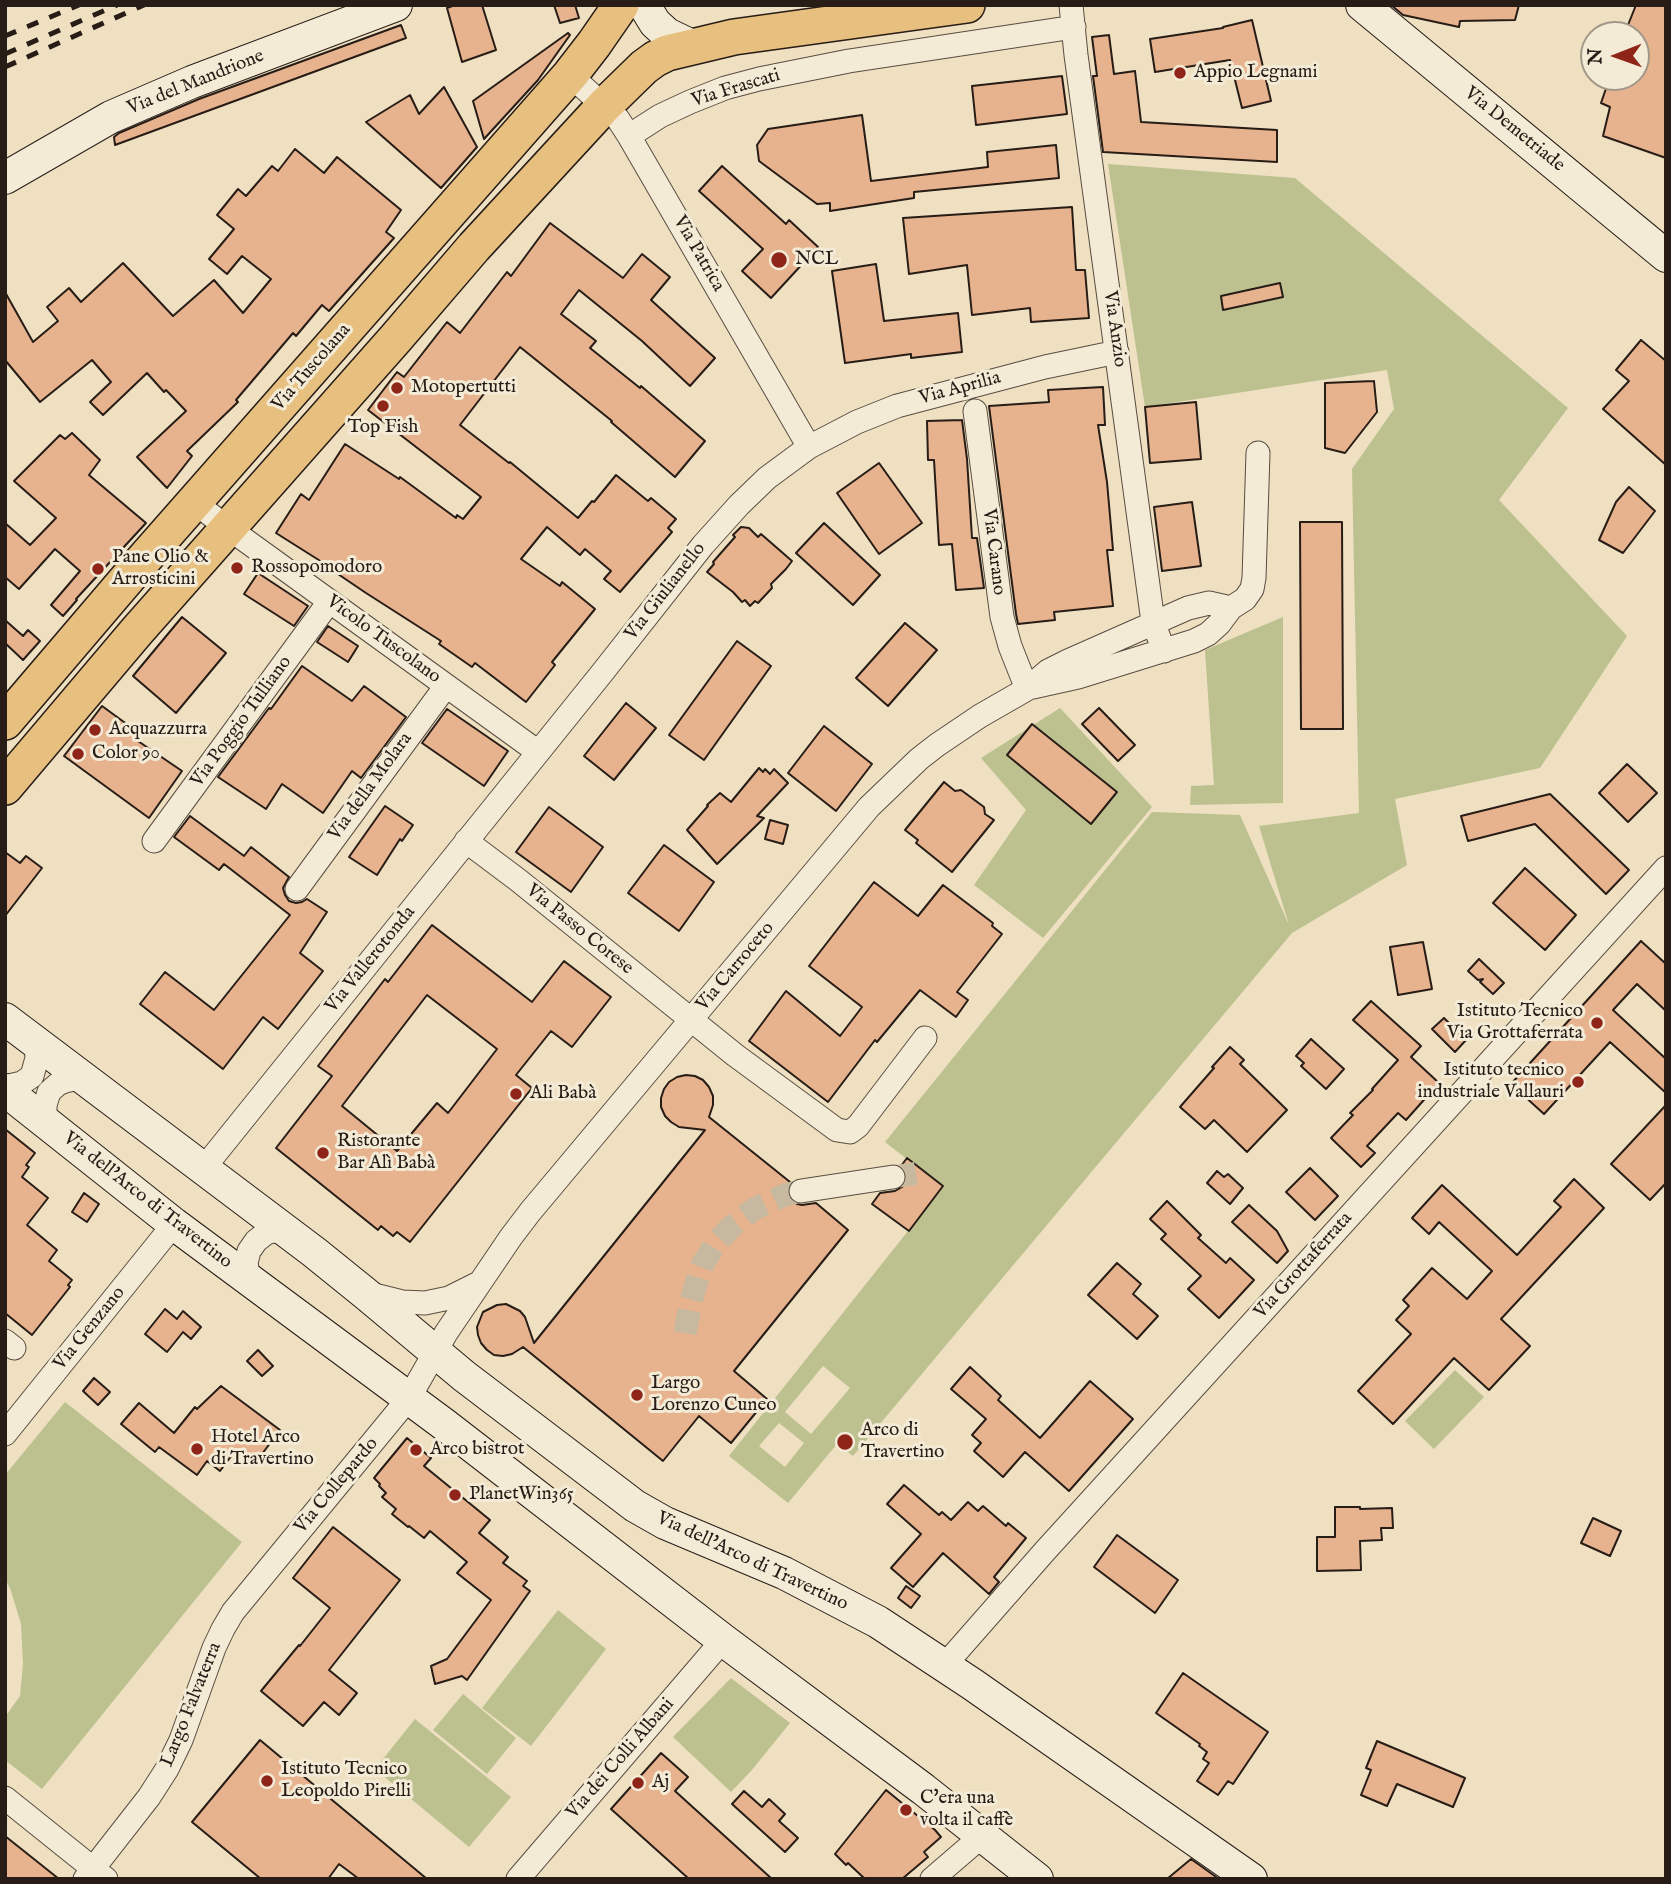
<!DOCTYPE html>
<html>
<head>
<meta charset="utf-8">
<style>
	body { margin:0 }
	#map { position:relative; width:1671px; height:1884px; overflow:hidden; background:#eee0c1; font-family:"IM FELL English",serif }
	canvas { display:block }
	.frame { position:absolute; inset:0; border:7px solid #271c16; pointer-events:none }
	.north { position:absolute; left:1580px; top:21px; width:70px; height:70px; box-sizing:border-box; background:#f4ebd7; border:2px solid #a2988a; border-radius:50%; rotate:269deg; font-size:19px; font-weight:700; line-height:28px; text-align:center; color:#271c16 }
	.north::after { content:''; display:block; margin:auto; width:24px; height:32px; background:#8f2418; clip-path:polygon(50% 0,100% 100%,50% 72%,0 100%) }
</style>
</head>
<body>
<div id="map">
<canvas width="1671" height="1884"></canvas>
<div class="frame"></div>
<div class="north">N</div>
</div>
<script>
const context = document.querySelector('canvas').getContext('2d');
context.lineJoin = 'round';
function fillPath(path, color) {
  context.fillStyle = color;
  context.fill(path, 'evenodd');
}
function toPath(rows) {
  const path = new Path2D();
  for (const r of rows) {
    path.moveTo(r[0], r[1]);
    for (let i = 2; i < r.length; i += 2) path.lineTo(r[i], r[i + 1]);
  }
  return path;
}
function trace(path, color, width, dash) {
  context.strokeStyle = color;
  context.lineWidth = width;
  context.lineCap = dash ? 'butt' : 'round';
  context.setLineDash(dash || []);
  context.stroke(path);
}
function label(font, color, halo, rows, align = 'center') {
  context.font = font + ' "IM FELL English",serif';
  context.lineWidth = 6;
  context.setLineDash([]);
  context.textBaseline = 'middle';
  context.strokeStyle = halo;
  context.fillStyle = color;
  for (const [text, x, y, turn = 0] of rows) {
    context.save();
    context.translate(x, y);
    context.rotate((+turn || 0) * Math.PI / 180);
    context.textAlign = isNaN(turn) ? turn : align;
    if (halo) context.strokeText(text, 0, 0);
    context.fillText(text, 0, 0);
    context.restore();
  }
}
fillPath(toPath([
	[1108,164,1295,178,1568,408,1499,500,1627,636,1540,768,1395,799,1407,865,1292,933,853,1456,837,1444,788,1503,729,1456,943,1187,885,1142,1152,812,1240,815,1289,925,1259,826,1359,813,1352,469,1394,409,1387,370,1145,407],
	[823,1366,850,1388,811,1434,785,1412],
	[779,1423,804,1443,785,1467,759,1446],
	[1283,617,1283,803,1190,805,1191,786,1214,785,1205,650],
	[1060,708,1152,807,1043,938,974,885,1026,810,981,758],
	[1455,1370,1484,1397,1434,1449,1405,1421],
	[65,1402,242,1542,42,1789,5,1760,5,1717,20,1696,23,1664,21,1624,11,1591,5,1578,5,1475],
	[558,1610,606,1649,531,1746,482,1708],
	[731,1678,790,1723,751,1771,731,1792,673,1737],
	[463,1694,516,1738,487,1774,433,1730],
	[415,1719,511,1797,469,1847,375,1769]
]), '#bdc190');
const building = toPath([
	[455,5,482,5,496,50,462,62,447,8,455,5],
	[554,5,575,5,579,18,560,23,554,5],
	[1391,5,1519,5,1515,20,1460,21,1459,27,1403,15,1391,5],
	[1636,5,1666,5,1666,158,1603,136,1610,107,1601,103,1610,77,1636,77,1636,35,1624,35,1636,5],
	[1252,20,1271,101,1242,108,1230,60,1155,72,1150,39,1223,28,1223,27,1252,20],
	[401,25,406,38,115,145,114,137,119,133,199,99,401,25],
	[568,33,570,35,538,80,484,139,473,101,568,33],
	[1109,35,1114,74,1135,71,1141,122,1277,130,1277,162,1103,152,1093,76,1097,76,1092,37,1109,35],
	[1062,76,1067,114,976,125,972,86,1062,76],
	[444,87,477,147,441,188,366,122,410,95,419,114,444,87],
	[862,115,871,181,988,167,987,152,1056,145,1059,178,914,192,914,198,830,211,830,203,817,204,759,161,757,145,768,129,862,115],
	[295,149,324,173,337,157,401,210,386,232,394,238,329,311,322,305,296,336,293,333,236,400,238,402,187,451,192,456,167,488,137,457,186,411,166,390,164,392,147,373,103,415,90,402,111,382,92,360,40,402,5,360,5,292,33,342,58,321,47,307,69,288,81,302,123,263,173,316,214,280,243,313,271,279,242,256,227,274,209,259,234,229,217,215,238,189,246,196,272,166,278,171,295,149],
	[722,166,786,224,789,220,818,247,771,298,742,271,763,249,699,191,722,166],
	[1072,207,1076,270,1085,270,1089,318,1031,322,1030,308,972,315,967,265,909,274,903,218,1072,207],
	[550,223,623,278,642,254,670,277,651,300,715,358,690,386,642,341,579,290,561,314,596,341,590,348,640,388,641,386,705,441,675,477,611,422,612,421,520,347,460,425,509,463,510,462,578,518,592,501,594,502,616,475,648,501,651,498,676,519,668,528,672,532,620,592,604,579,611,571,585,549,580,555,547,527,521,559,560,586,562,582,595,609,552,662,555,665,526,702,475,663,472,667,439,644,441,641,366,593,332,570,333,569,276,533,301,494,309,500,345,444,399,479,400,477,456,518,457,515,463,519,481,497,368,410,397,372,404,377,447,322,460,333,507,272,511,276,550,223],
	[876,264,884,321,958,313,962,352,911,358,911,354,845,363,832,271,876,264],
	[1280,283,1283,297,1223,310,1221,296,1280,283],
	[1641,340,1666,361,1666,465,1603,409,1629,381,1616,370,1641,340],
	[1374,381,1377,412,1345,453,1325,448,1325,383,1374,381],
	[1103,387,1105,425,1098,425,1107,482,1113,550,1107,550,1113,606,1054,612,1055,620,1018,624,1016,614,989,406,1049,402,1048,390,1103,387],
	[1196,402,1201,459,1150,463,1145,407,1196,402],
	[962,420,967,459,972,538,977,538,984,588,956,590,952,544,939,545,934,460,928,460,927,421,962,420],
	[72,433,100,460,89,475,146,523,76,599,77,600,63,616,51,605,80,571,55,549,19,589,5,577,5,523,30,545,56,518,14,481,60,435,65,439,72,433],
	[879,463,922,523,879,554,837,493,879,463],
	[1629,487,1655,511,1623,553,1599,540,1616,502,1629,487],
	[1192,502,1201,566,1162,571,1154,507,1192,502],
	[1300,522,1342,522,1343,729,1301,729,1300,522],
	[824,523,880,575,853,605,796,553,824,523],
	[741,527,749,528,758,537,761,534,792,561,786,569,771,584,772,588,758,603,755,601,750,606,745,600,742,602,733,592,707,572,714,564,713,562,735,537,733,535,741,527],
	[258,573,308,606,294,626,244,594,258,573],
	[182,617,226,653,176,713,133,676,182,617],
	[5,620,23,636,28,630,40,641,23,660,5,643,5,620],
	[905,623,937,650,888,706,856,678,905,623],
	[328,626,358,646,348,662,317,642,328,626],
	[737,641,771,666,704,760,669,735,737,641],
	[302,666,352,701,364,686,406,717,361,778,352,771,323,813,282,784,266,809,218,777,269,708,271,709,302,666],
	[626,703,656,728,614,780,584,756,626,703],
	[102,706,139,733,135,739,182,771,149,818,64,756,102,706],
	[1099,708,1135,745,1118,761,1082,724,1099,708],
	[447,709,508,751,484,786,422,743,447,709],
	[1032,724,1117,792,1091,824,1007,755,1032,724],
	[824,726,872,764,836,811,788,773,824,726],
	[1627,764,1657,793,1628,822,1599,793,1627,764],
	[759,768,763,772,765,769,770,774,774,769,788,783,757,816,764,818,717,864,687,830,708,806,707,805,720,793,731,802,759,768],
	[944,782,955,791,961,790,984,807,985,814,994,820,952,872,916,843,918,840,905,830,944,782],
	[1550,794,1629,870,1606,894,1535,824,1468,841,1461,816,1550,794],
	[385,806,413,825,402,841,400,839,377,875,349,857,385,806],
	[549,807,603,847,571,892,516,852,549,807],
	[190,816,244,856,251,847,289,877,283,888,285,895,289,901,296,903,302,902,307,899,327,912,300,953,323,971,278,1029,263,1017,223,1069,140,1004,165,972,214,1010,290,915,224,864,219,870,174,837,190,816],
	[770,820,788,825,783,844,765,839,770,820],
	[664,845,714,882,679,931,628,893,664,845],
	[5,852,20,863,26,856,42,868,5,916,5,852],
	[1525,868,1576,915,1545,950,1493,903,1525,868],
	[874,882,918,916,943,885,993,923,992,926,1002,934,957,992,968,1000,956,1017,920,990,877,1042,875,1040,828,1102,749,1041,786,991,840,1036,862,1007,809,966,874,882],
	[432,925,532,1002,564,961,611,997,572,1047,551,1031,516,1075,532,1088,410,1242,397,1232,393,1236,381,1226,378,1230,276,1148,332,1076,318,1066,385,979,388,982,432,925],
	[427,995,497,1049,448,1113,437,1103,397,1151,342,1106,427,995],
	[1641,941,1666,964,1666,1011,1637,984,1613,1010,1666,1059,1666,1093,1610,1042,1544,1114,1511,1084,1641,941],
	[1423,942,1432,989,1398,995,1390,947,1423,942],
	[1479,959,1504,983,1493,994,1480,982,1483,979,1478,980,1468,971,1479,959],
	[1371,1001,1421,1046,1411,1057,1439,1083,1406,1120,1398,1113,1367,1146,1375,1153,1361,1167,1331,1138,1353,1115,1350,1113,1373,1090,1372,1089,1398,1060,1353,1020,1371,1001],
	[1444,1018,1466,1040,1455,1052,1432,1029,1444,1018],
	[1311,1039,1344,1069,1326,1089,1301,1066,1304,1063,1296,1056,1311,1039],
	[1230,1047,1244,1060,1240,1064,1287,1110,1247,1152,1214,1120,1205,1129,1180,1107,1214,1068,1212,1067,1230,1047],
	[686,1075,695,1076,703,1080,709,1087,713,1096,713,1105,709,1117,790,1182,787,1192,791,1200,797,1204,802,1205,816,1203,848,1230,734,1371,767,1399,731,1443,699,1416,663,1461,523,1347,512,1354,503,1356,494,1355,487,1350,481,1343,478,1335,477,1327,483,1312,497,1305,506,1304,520,1311,525,1317,534,1343,705,1130,679,1127,671,1122,665,1116,661,1107,661,1098,664,1089,669,1082,677,1077,686,1075],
	[1666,1105,1666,1183,1650,1200,1611,1164,1666,1105],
	[5,1129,35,1153,26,1165,29,1167,22,1177,48,1198,27,1225,57,1250,49,1261,72,1280,68,1285,70,1287,32,1335,5,1313,5,1129],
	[907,1158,943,1186,909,1231,872,1204,880,1193,895,1191,902,1187,906,1183,907,1176,901,1166,907,1158],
	[1310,1168,1338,1196,1315,1220,1286,1192,1310,1168],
	[1217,1171,1224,1177,1228,1174,1243,1188,1230,1204,1207,1183,1217,1171],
	[1574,1179,1604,1208,1501,1319,1530,1346,1489,1390,1454,1358,1393,1424,1358,1391,1411,1334,1396,1320,1409,1306,1403,1300,1432,1268,1467,1299,1492,1271,1439,1222,1429,1234,1412,1218,1442,1185,1517,1255,1561,1207,1554,1201,1574,1179],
	[84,1193,99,1204,87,1222,72,1212,84,1193],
	[1167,1201,1201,1235,1198,1238,1226,1263,1230,1258,1254,1280,1219,1318,1188,1289,1201,1276,1161,1239,1166,1234,1150,1219,1167,1201],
	[1249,1205,1277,1231,1288,1251,1277,1263,1232,1222,1249,1205],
	[1117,1263,1141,1284,1133,1294,1158,1316,1137,1339,1088,1295,1117,1263],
	[165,1309,177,1319,183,1311,201,1327,191,1339,183,1332,167,1352,145,1334,165,1309],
	[258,1350,273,1366,262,1376,247,1361,258,1350],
	[970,1367,1001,1396,998,1400,1040,1438,1090,1381,1133,1419,1069,1491,1025,1452,1003,1477,974,1451,981,1443,972,1435,986,1419,951,1389,970,1367],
	[94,1378,110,1392,98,1405,83,1391,94,1378],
	[221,1386,280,1430,253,1466,235,1451,220,1471,207,1461,197,1475,159,1447,155,1452,121,1424,139,1403,174,1433,195,1407,197,1409,221,1386],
	[407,1438,431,1458,424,1466,490,1520,479,1533,508,1557,503,1563,527,1581,523,1586,530,1591,467,1680,462,1676,435,1684,431,1666,447,1659,491,1600,457,1573,467,1562,430,1531,424,1538,409,1526,408,1527,392,1514,396,1509,382,1497,386,1493,379,1486,380,1484,374,1478,407,1438],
	[904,1485,939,1515,942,1512,951,1520,968,1502,978,1511,983,1506,1006,1526,1008,1523,1026,1538,994,1577,999,1582,989,1594,943,1553,913,1587,891,1568,921,1534,887,1504,904,1485],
	[1335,1507,1360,1507,1360,1509,1392,1508,1393,1528,1381,1528,1382,1540,1360,1541,1361,1570,1317,1571,1317,1537,1335,1537,1335,1507],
	[1593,1518,1621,1531,1610,1556,1581,1543,1593,1518],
	[333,1527,400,1580,329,1670,357,1693,339,1715,324,1702,303,1726,261,1691,299,1645,300,1646,330,1608,293,1578,333,1527],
	[1117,1535,1178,1580,1155,1613,1094,1567,1117,1535],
	[906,1586,920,1596,911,1608,898,1598,906,1586],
	[1183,1673,1268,1732,1233,1784,1228,1781,1218,1795,1197,1781,1209,1763,1203,1759,1207,1752,1199,1746,1200,1744,1156,1713,1183,1673],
	[260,1740,427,1879,359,1879,339,1864,328,1879,261,1879,192,1822,260,1740],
	[1377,1741,1465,1778,1453,1807,1397,1784,1387,1806,1361,1795,1371,1770,1366,1768,1377,1741],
	[661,1753,688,1777,675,1791,772,1879,689,1879,611,1809,661,1753],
	[886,1790,935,1830,941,1837,924,1852,928,1857,902,1879,865,1879,848,1863,846,1865,835,1854,886,1790],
	[744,1791,762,1807,769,1799,785,1814,779,1821,798,1838,785,1852,732,1804,744,1791],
	[5,1836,59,1879,5,1879,5,1836],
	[1191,1859,1219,1879,1167,1879,1191,1859]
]);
fillPath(building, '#e7b38e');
trace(building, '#271c16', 2);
trace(toPath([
	[893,1177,925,1172],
	[685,1333,691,1301,698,1277,703,1264,715,1244,731,1227,754,1209,785,1195,801,1191]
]), '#c6b99f', 23, [23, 11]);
const street = toPath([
	[1071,5,1076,55,1153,622,1164,651],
	[570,75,618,119,629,136,809,447],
	[629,136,660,116,690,102,725,88,759,79,849,61,1074,27],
	[975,411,1002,617,1010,646,1027,689],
	[196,499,207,512,220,522,538,752],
	[1033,687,1078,677,1194,641,1208,634,1219,624,1231,608,1245,599,1252,589,1254,578,1258,453],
	[154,841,329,602],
	[466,841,518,880,735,1055,837,1130,850,1132,858,1126,925,1038],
	[297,889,446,686],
	[5,1087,22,1083,32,1076,37,1058,36,1044],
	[45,1122,45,1105,49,1092,58,1084,65,1081,83,1077],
	[203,1169,602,673,703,545,739,505,767,478,809,447,857,422,897,406,1045,367,1117,352],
	[801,1191,893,1177],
	[249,1280,246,1263,249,1251,256,1241,266,1233,273,1231,287,1232],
	[370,1294,402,1302,425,1303,449,1298,477,1284],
	[5,1341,14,1348],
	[5,1434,174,1224],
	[944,1666,1045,1551,1666,868],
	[5,1798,106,1879],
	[85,1879,149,1797,167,1769,181,1740,214,1648,223,1629,233,1612,409,1398,446,1333,511,1237,530,1212,869,807,919,759,937,745,980,716,1027,689,1048,671,1068,661,1188,608,1209,603,1231,608],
	[518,1879,723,1640],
	[932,1879,982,1836]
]);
const secondary = toPath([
	[644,5,655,23,667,34,692,46],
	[1362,5,1666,256],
	[5,178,111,117,192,82,396,5],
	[5,1019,314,1252,366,1294,464,1376,635,1506,665,1523,784,1573,878,1622,972,1684,1251,1879],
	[5,1090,174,1224,445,1425,723,1640,923,1789,1037,1879]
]);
const primary = toPath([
	[5,722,144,559,570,75,594,44,621,5],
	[5,787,137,631,396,338,474,247,604,106,644,67,655,59,667,53,734,37,967,5]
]);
trace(street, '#594d41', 25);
trace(secondary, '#271c16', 34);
trace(primary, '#271c16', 38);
trace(street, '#f4ebd7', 23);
trace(secondary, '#f4ebd7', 32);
trace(primary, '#e7c080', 35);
trace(toPath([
	[5,36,79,5],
	[5,54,117,5],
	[5,67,144,5]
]), '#271c16', 5, [12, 12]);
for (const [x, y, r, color] of [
	[1180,73,7,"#8f2418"],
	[779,260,9,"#8f2418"],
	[397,388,7,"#8f2418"],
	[383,406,7,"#8f2418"],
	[237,568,7,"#8f2418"],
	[98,569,7,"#8f2418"],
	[95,730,7,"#8f2418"],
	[78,754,7,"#8f2418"],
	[1597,1023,7,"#8f2418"],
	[1578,1082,7,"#8f2418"],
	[516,1094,7,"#8f2418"],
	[323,1153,7,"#8f2418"],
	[637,1395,7,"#8f2418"],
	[845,1442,9,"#8f2418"],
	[197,1449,7,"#8f2418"],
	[416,1450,7,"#8f2418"],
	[455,1495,7,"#8f2418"],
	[267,1781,7,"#8f2418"],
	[638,1783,7,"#8f2418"],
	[906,1810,7,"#8f2418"]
]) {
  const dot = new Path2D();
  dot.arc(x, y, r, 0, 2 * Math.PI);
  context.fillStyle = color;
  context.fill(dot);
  trace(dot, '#f4ebd7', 2.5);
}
label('19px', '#271c16', '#f4ebd7', [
	["Appio Legnami",1194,73],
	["NCL",795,260],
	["Motopertutti",411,388],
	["Top Fish",383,428,"center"],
	["Pane Olio &",112,558],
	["Arrosticini",112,580],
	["Rossopomodoro",251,568],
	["Acquazzurra",109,730],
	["Color 90",92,754],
	["Istituto Tecnico",1583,1012,"right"],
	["Via Grottaferrata",1583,1034,"right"],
	["Istituto tecnico",1564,1071,"right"],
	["industriale Vallauri",1564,1093,"right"],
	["Ali Babà",530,1094],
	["Ristorante",337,1142],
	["Bar Alì Babà",337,1164],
	["Largo",651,1384],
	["Lorenzo Cuneo",651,1406],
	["Arco di",861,1431],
	["Travertino",861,1453],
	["Hotel Arco",211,1438],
	["di Travertino",211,1460],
	["Arco bistrot",430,1450],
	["PlanetWin365",469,1495],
	["Istituto Tecnico",281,1770],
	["Leopoldo Pirelli",281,1792],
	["Aj",652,1783],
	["C'era una",920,1799],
	["volta il caffè",920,1821]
], 'left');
label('19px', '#271c16', '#f4ebd7', [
	["Via del Mandrione",196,83,-22],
	["Via Frascati",736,89,-17],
	["Via Demetriade",1514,130,39],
	["Via Patrica",698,254,60],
	["Via Anzio",1114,329,82],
	["Via Tuscolana",312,368,-49],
	["Via Aprilia",960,389,-15],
	["Via Carano",993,552,83],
	["Via Giulianello",666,592,-52],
	["Vicolo Tuscolano",383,640,36],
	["Via Poggio Tulliano",242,722,-54],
	["Via della Molara",371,787,-54],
	["Via Passo Corese",579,930,39],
	["Via Vallerotonda",371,960,-51],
	["Via Carroceto",736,967,-50],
	["Via dell'Arco di Travertino",147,1201,38],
	["Via Grottaferrata",1304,1266,-48],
	["Via Genzano",90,1329,-51],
	["Via Collepardo",337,1486,-50],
	["Via dell'Arco di Travertino",752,1562,25],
	["Largo Falvaterra",192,1705,-68],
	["Via dei Colli Albani",621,1759,-49]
]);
</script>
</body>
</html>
